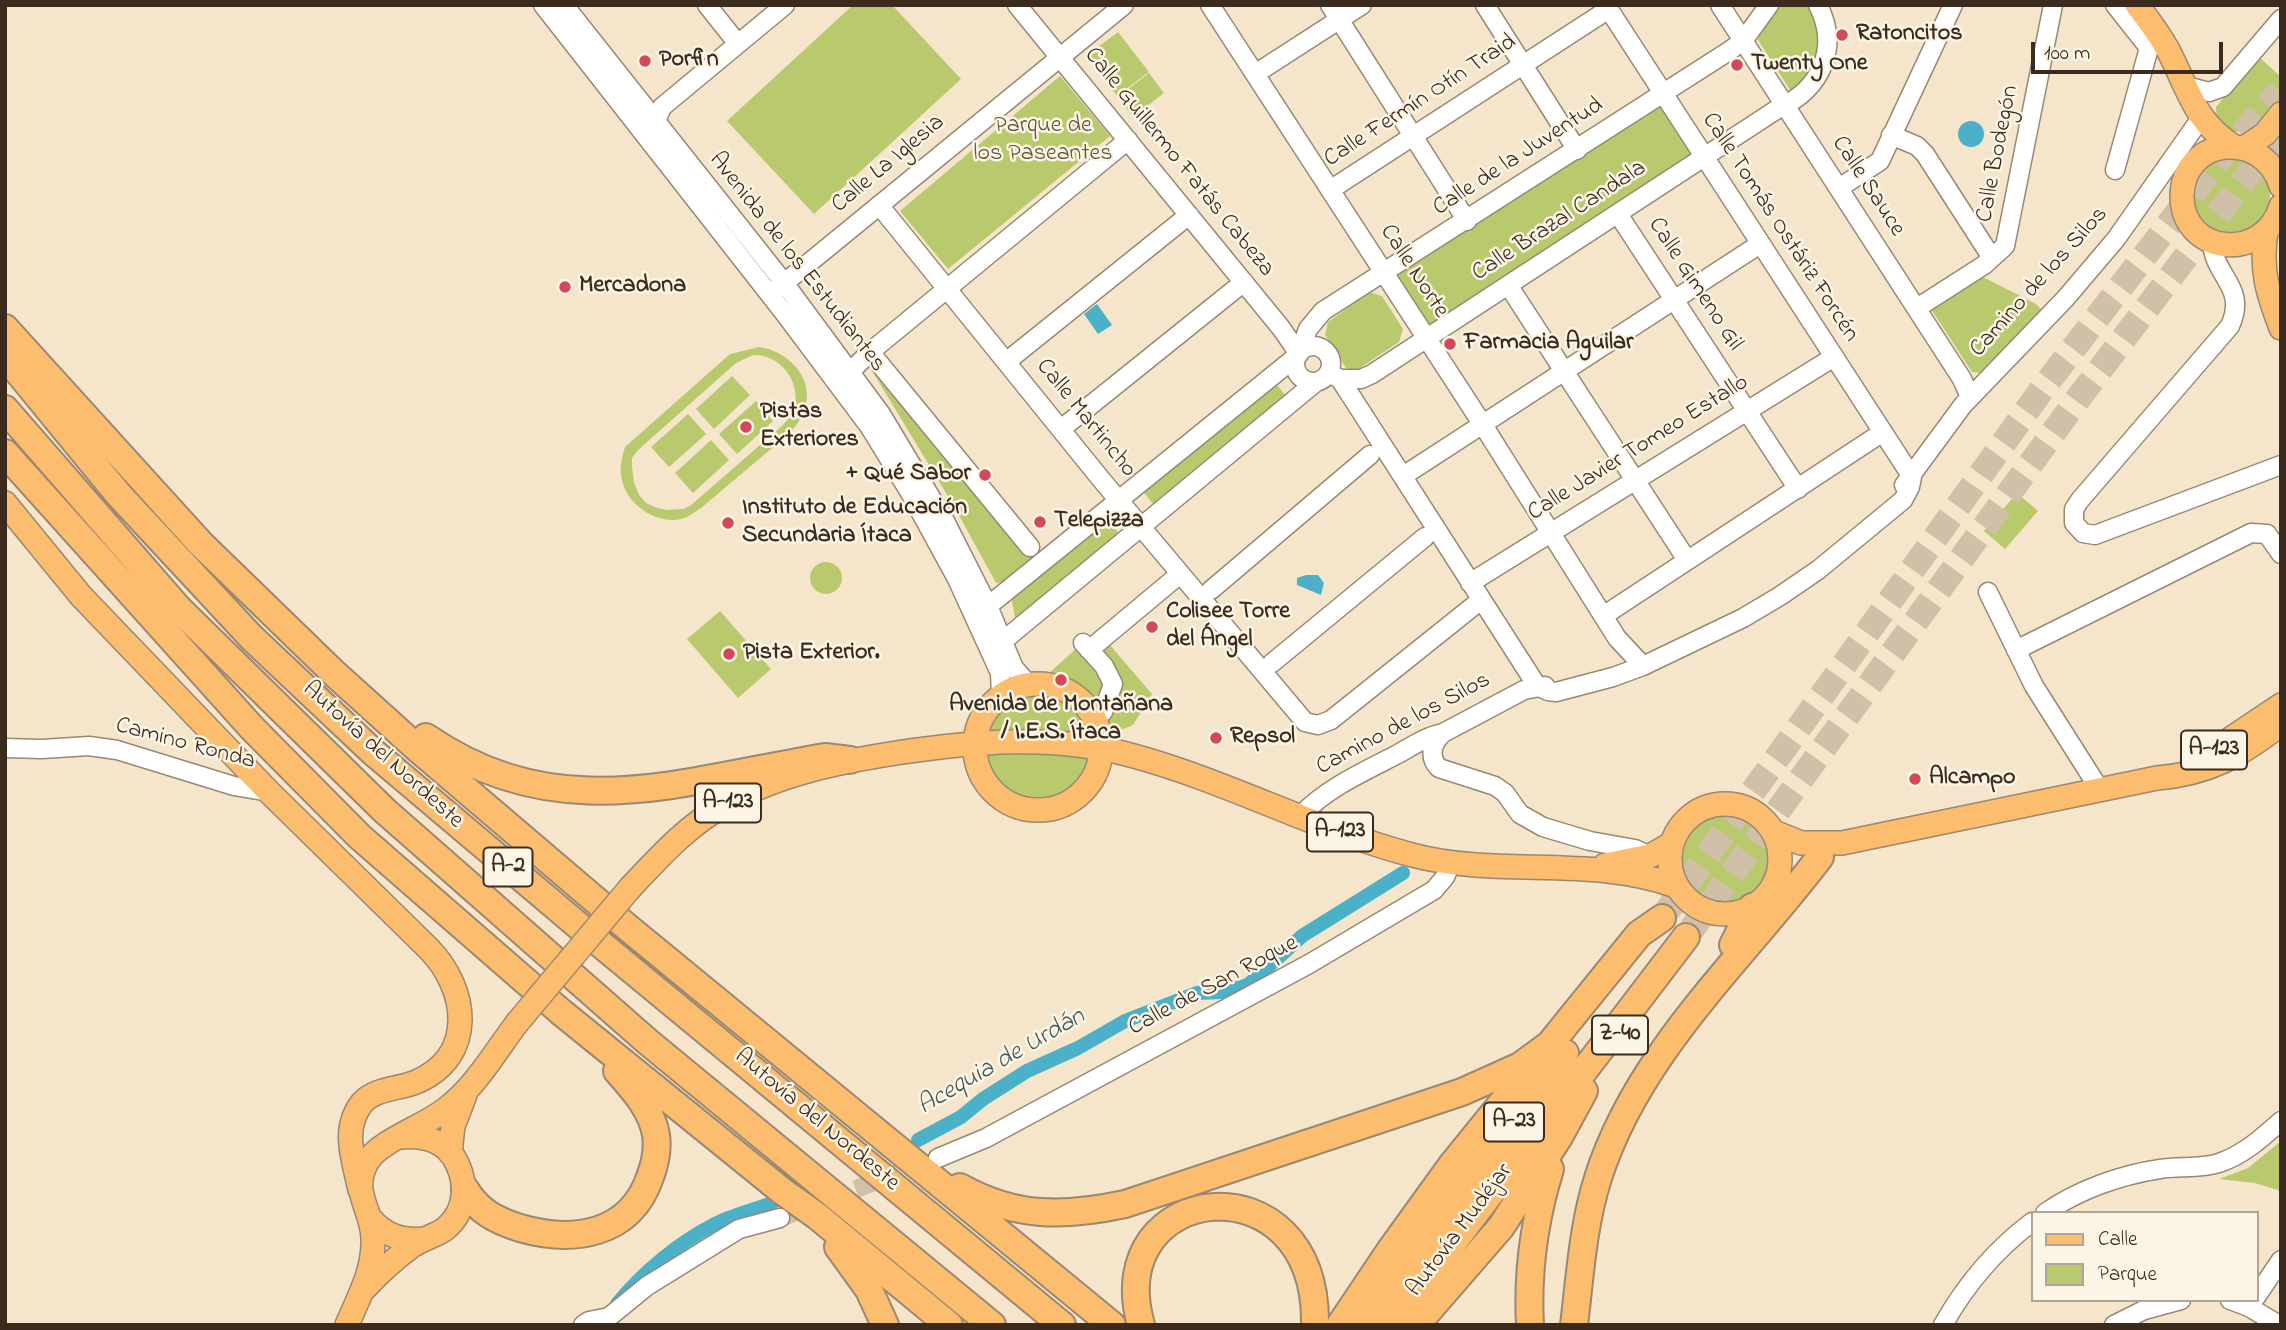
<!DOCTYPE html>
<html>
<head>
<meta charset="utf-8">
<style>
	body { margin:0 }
	#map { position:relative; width:2286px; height:1330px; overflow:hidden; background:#f5e5ca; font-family:"Indie Flower",sans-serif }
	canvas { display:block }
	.frame { position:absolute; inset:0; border:7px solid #3b2a1e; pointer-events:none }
	.legend { position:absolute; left:2031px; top:1211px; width:228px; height:91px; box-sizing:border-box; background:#fcf5e5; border:2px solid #afa495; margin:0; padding:9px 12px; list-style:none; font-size:21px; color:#3b2a1e }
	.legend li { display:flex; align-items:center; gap:14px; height:35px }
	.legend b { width:35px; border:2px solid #afa495 }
	.scale { position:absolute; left:2031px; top:42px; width:192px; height:32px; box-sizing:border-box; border:4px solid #3b2a1e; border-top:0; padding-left:9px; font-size:21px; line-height:24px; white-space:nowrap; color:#3b2a1e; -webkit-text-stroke:5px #fcf5e5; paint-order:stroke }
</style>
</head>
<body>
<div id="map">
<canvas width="2286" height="1330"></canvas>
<div class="frame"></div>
<ul class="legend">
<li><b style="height:9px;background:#fcbd6f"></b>Calle</li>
<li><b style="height:19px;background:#b8ca6d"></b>Parque</li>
</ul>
<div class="scale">100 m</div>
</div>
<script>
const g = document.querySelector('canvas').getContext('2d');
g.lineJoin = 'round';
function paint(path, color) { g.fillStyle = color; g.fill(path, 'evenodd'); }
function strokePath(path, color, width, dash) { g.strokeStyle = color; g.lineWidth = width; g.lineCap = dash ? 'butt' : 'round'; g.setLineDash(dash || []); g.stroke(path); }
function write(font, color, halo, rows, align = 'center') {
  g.font = font + ' "Indie Flower",sans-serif'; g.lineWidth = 5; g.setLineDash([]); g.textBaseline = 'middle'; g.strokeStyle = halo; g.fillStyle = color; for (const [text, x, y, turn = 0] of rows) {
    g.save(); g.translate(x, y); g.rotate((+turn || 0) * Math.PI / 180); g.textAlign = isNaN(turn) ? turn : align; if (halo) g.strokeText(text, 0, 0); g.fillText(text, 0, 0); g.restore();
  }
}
const green = new Path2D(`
	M853,5H892L961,79L814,214L727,121Z
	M1780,5H1812L1821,29L1818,63L1792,93L1758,40L1760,33Z
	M1118,32L1149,72L1117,96L1086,56Z
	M2258,56L2281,77C2280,102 2268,117 2250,132C2230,133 2216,130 2216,107Z
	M1149,73L1164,93L1133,117L1118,97Z
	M1060,76L1110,136L948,269L900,211Z
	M1661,100L1696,157L1429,326L1394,275Z
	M2192 195a39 39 0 1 1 78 0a39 39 0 1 1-78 0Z
	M1979,275L2036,304L2041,309L1981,373L1972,372L1929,306Z
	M1369,292L1382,296L1403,329L1399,342L1354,372L1346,368L1325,335L1328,322Z
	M759,347C785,350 813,375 806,405C804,416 797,424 790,433L701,508C696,511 691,515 687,517C661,528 627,506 622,480C619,469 622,457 625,447L730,354ZM753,355C779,354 800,379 795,406C794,413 788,419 783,425L690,506L683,509L667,510L657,508L646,503L639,495L634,483L632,466V458L638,450L736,363Z
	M881,366L1038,557L1004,582L996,583L955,508L874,374Z
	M732,376L750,395L714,429L696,409Z
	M1273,380L1290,401L1158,510L1141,489Z
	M756,401L773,421L737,454L719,434Z
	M688,414L706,434L669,467L651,447Z
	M711,440L729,460L693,493L675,473Z
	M2017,493L2038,511L2005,549L1984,531Z
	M1103,513L1125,541L1017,629L1010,590Z
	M810 578a16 16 0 1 1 32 0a16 16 0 1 1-32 0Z
	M720,611L771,669L738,698L687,639Z
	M1097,630L1152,694L1133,725L1116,732C1098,704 1084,681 1048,674Z
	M1043,691C1067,695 1090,711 1094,736L987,732L985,730C996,705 1015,691 1043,691Z
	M1037,752L1094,759L1095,761C1073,821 999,818 983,756L984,754Z
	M1680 860a45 45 0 1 1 90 0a45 45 0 1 1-90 0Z
	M2281,1141V1191L2255,1183L2219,1179L2248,1168Z`);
const water = new Path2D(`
	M1958 134a13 13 0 1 1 26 0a13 13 0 1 1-26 0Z
	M1097,304L1112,325L1098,334L1084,314Z
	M1306,575H1318L1324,583L1321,595L1297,585V578Z`);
const canal = new Path2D(`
	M918,1140L961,1117L983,1099L1027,1071L1078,1048L1125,1021L1197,993L1222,992L1248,985L1302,936L1403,873
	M617,1304C643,1272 678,1243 715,1224C732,1215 753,1210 772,1203`);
const minorTunnel = new Path2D(`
	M780,1218L924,1163`);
const highwayTunnel = new Path2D(`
	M1662,918L2043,388L2219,159L2281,91
	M1686,937L2077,400L2245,179L2281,138`);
const minor = new Path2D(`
	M543,5L785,314L869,426L909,491L957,579L1000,673L1001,696
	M564,5L785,284L881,414L945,521L988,606L1014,668L1029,685
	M707,5L738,44
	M1017,5L1281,328L1299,354
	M1210,5L1483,425L1617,638L1643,666
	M1330,5L1467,221
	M1485,5L1577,150
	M1720,5L1962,379L1970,397
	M2115,5L2149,48
	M1255,74L1362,5
	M2186,86L2209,92L2223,87L2281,19
	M657,125V119L662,107L785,5
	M1891,135L1917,146L1925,154L1992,258
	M2115,170L2149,48L2162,39
	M1839,188L1880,161L1953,5
	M1330,190L1609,9
	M879,205L1100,478L1305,722L1318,725L1331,720L1481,600
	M1618,214L1798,489
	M2212,241C2213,277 2248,286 2230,326L2080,500L2074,509V523L2083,533L2095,535L2281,465
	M1508,285L1687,560
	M777,289L1124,5
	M1917,308L1984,265L2005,246L2053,5
	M1295 364a18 18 0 1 1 36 0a18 18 0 1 1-36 0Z
	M870,352L1030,547
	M1300,352L1308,329L1323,311L1729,51L1743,41L1769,5
	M1006,362L1189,215
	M851,371L870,352L1128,140
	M1329,373L1340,379L1353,399L1537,686L1548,691L1556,692L1613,677L1643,666L1743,618L1780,596L1818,570L1903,500L1910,487L1912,477L1606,5
	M1340,379H1361L1372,374L1779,108C1821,89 1840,48 1818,5
	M1061,429L1244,282
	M1403,476L1760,244
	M1904,485L1963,405L2065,299L2116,239L2201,118
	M1470,583L1834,357
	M1211,590L1370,455
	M1988,592L2034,686L2100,790
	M988,606L1297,356
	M1603,616L1883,432
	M1003,641L1316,382
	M1083,643L1104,666L1113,684L1103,712
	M1089,650L1180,574
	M2016,650L2251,533L2267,534L2281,554
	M1272,663L1425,537
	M1443,733C1432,743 1428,757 1439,768L1495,786L1505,793L1520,814L1543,827L1590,841L1635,849L1650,856
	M5,748L42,749L89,746L117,750L234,786L269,792
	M1300,816C1327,788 1363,772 1398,754C1412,746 1427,736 1443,733L1524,690L1545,686
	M938,1158L986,1138L1309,964L1434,890L1445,877L1451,863
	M2045,1213C2078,1190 2120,1175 2160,1169C2179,1166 2201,1169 2219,1163C2243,1155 2262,1138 2281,1121
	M2256,1297L2281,1260
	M2230,1300L2249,1307L2279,1325
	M583,1325L589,1321L609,1317L647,1286L739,1229L780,1218
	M1943,1325C1966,1284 1995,1250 2032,1222
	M2114,1325L2144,1310L2181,1300`);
const major = new Path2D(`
	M2137,5C2148,19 2159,34 2168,50C2188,88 2194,121 2233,146
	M2244,148L2265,134L2281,114
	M2281,186C2264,129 2183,136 2182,196C2182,255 2264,263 2281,206
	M2266,232C2260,270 2268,294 2281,328
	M5,503L81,596L269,792L429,949C468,989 477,1056 416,1082C400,1089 375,1088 362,1103C341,1130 354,1160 360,1190
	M975 747a63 63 0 1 1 126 0a63 63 0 1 1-126 0Z
	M2208,754L2281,705
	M1670 859a55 55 0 1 1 110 0a55 55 0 1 1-110 0Z
	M1774,832L1801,843H1842L2157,778C2209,774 2241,755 2281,724
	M1605,865L1650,856L1671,844
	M630,888C660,856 688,825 726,804C777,774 839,762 896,753C976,741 1055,734 1134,756C1229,782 1317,830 1412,855C1499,878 1591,855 1676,886
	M450,1153L453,1126L465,1095
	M370,1218C385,1236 402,1241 425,1239
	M364,1289C379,1273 394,1259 412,1246C422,1239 435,1236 445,1229C468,1210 468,1180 453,1156C441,1139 420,1135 400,1137
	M347,1325C359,1296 374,1271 373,1239C373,1210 350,1193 367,1162C379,1141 425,1126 446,1109C476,1086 495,1052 517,1023`);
const highway = new Path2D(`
	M5,328L201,544L335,674L417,748L627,927L1112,1325
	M5,356L118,494L252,638L373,752L580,927L1062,1325
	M5,409L179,609L385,811L648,1042L992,1325
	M5,453L252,728L360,837L561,1012L782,1191L817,1216L949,1325
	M426,737C558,828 681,781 825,757L850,760
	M1733,945L1752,907
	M960,1187C1016,1218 1064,1217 1125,1204L1462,1092L1520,1066L1554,1041
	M465,1189C478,1211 495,1220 520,1228C572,1243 630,1236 650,1177C655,1164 658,1149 656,1135C652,1110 633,1089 617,1071
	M838,1247L869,1290L885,1325
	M1141,1325C1100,1180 1318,1155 1315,1325
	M1340,1325L1391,1249L1451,1166L1639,934L1662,918
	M1363,1325L1565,1053
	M1390,1325L1686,937
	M1416,1325L1501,1227L1559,1137L1584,1091
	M1530,1325C1527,1270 1534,1221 1550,1169
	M1574,1325C1580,1276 1583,1225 1598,1178C1638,1052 1742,960 1820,857`);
const majorBridge = new Path2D(`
	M517,1023L630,888`);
const markers = [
	[1842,35,7,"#d1495b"],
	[645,61,7,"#d1495b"],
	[1737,65,7,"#d1495b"],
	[565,287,7,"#d1495b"],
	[1450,344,7,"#d1495b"],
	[746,427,7,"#d1495b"],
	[985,475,7,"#d1495b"],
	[1040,522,7,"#d1495b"],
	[728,523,7,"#d1495b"],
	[1152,627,7,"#d1495b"],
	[729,654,7,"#d1495b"],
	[1061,680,7,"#d1495b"],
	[1216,738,7,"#d1495b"],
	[1915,779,7,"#d1495b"]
];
const shields = [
	[2214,750,66],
	[728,803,66],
	[1340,832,66],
	[508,867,49],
	[1620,1035,56],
	[1514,1122,60]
];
const shieldNames = [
	["A-123",2214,750],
	["A-123",728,803],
	["A-123",1340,832],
	["A-2",508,867],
	["Z-40",1620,1035],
	["A-23",1514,1122]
];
const poiNames = [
	["Ratoncitos",1856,35],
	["Porfin",659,61],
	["Twenty One",1751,65],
	["Mercadona",579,287],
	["Farmacia Aguilar",1464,344],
	["Pistas",760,413],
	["Exteriores",760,441],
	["+ Qué Sabor",971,475,"right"],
	["Instituto de Educación",742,509],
	["Secundaria Ítaca",742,537],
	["Telepizza",1054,522],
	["Colisee Torre",1166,613],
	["del Ángel",1166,641],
	["Pista Exterior.",743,654],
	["Avenida de Montañana",1061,706,"center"],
	["/ I.E.S. Ítaca",1061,734,"center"],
	["Repsol",1230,738],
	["Alcampo",1929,779]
];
const streetNames = [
	["Calle Fermín Otín Traid",1421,102,-33],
	["Calle Bodegón",1999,154,-79],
	["Calle de la Juventud",1519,158,-33],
	["Calle Guillermo Fatás Cabeza",1178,163,51],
	["Calle La Iglesia",889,165,-40],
	["Calle Sauce",1867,187,57],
	["Calle Brazal Candala",1560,222,-33],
	["Calle Tomás Ostáriz Forcén",1779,228,57],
	["Avenida de los Estudiantes",796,263,52],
	["Calle Norte",1413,272,57],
	["Camino de los Silos",2040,283,-48],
	["Calle Gimeno Gil",1694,285,57],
	["Calle Martincho",1085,419,51],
	["Calle Javier Tomeo Estallo",1639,449,-32],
	["Camino de los Silos",1404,725,-28],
	["Camino Ronda",185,745,15],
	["Autovía del Nordeste",382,756,42],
	["Calle de San Roque",1214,987,-28],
	["Autovía del Nordeste",816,1121,40],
	["Autovía Mudéjar",1461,1231,-53]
];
const parkNames = [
	["Parque de",1043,127],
	["los Paseantes",1043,155]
];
const waterNames = [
	["Acequia de Urdán",1002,1063,-30]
];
paint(green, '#b8ca6d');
paint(water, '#4ab1c9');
strokePath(canal, '#4ab1c9', 14);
strokePath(minorTunnel, '#d0c0a8', 18, [18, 9]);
strokePath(highwayTunnel, '#d0c0a8', 26, [26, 13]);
strokePath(minor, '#988874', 21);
strokePath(major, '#988874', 26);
strokePath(highway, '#988874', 30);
strokePath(minor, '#fff', 18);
strokePath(major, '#fcbd6f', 23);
strokePath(highway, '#fcbd6f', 26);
strokePath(majorBridge, '#988874', 26, []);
strokePath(majorBridge, '#fcbd6f', 23);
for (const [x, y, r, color] of markers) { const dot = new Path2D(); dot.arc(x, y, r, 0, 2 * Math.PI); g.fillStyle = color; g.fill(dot); strokePath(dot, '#fcf5e5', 2.5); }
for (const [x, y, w] of shields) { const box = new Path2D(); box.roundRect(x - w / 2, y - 19.5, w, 39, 5); g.fillStyle = '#fcf5e5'; g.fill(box); strokePath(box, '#3b2a1e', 2); }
write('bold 23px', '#3b2a1e', null, shieldNames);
write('bold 24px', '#3b2a1e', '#fcf5e5', poiNames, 'left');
write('24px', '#3b2a1e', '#fcf5e5', streetNames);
write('24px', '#5a5232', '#fcf5e5', parkNames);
write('italic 26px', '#40595a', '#fcf5e5', waterNames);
</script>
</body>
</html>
